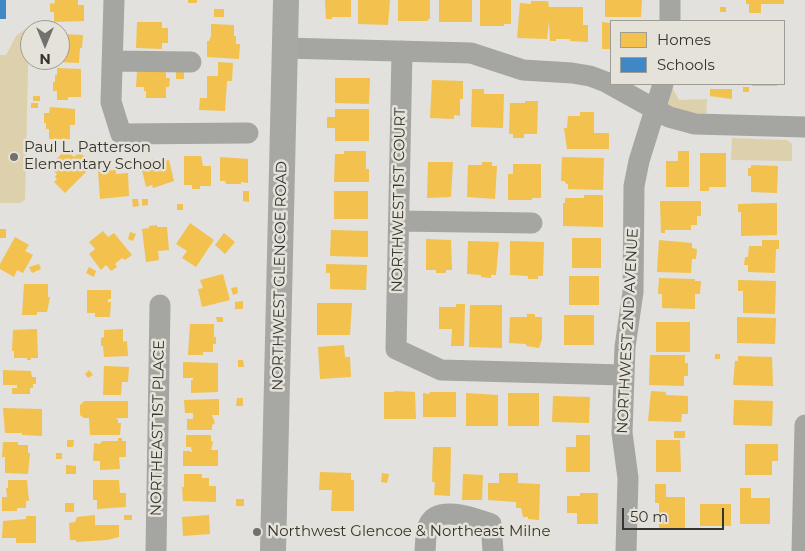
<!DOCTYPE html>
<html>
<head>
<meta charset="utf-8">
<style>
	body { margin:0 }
	#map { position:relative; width:805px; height:551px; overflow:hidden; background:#e2e1dd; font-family:Montserrat,sans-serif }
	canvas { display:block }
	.legend { position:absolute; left:610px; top:20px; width:175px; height:65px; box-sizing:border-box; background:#e5e2da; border:1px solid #9f9c96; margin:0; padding:6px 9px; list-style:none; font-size:15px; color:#353430 }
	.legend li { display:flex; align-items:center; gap:10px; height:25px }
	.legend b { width:25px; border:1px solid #9f9c96 }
	.north { position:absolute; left:20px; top:20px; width:50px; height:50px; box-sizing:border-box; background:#e5e2da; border:1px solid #9f9c96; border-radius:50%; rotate:180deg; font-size:14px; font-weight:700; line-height:20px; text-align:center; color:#353430 }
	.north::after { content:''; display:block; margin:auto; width:18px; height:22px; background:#72716d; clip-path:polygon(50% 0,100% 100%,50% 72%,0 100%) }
	.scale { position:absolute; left:622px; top:508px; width:102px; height:22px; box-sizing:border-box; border:2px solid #353430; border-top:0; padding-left:6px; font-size:15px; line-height:18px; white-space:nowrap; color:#353430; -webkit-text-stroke:4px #e5e2da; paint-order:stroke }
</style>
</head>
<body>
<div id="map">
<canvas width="805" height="551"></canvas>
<ul class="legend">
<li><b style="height:14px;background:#f2c14e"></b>Homes</li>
<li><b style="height:14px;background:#3f88c5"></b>Schools</li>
</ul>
<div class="north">N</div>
<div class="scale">50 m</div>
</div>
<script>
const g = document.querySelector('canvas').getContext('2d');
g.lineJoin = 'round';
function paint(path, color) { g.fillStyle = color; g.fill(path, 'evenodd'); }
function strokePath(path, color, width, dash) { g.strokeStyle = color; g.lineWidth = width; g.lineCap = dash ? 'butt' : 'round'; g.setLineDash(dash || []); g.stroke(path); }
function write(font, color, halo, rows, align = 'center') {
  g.font = font + ' Montserrat,sans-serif'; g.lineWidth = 5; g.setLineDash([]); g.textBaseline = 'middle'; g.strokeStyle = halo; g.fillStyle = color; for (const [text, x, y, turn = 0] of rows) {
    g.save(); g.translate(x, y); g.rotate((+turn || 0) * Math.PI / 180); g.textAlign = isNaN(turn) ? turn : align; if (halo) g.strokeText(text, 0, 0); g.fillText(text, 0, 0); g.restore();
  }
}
const green = new Path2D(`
	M29,26L25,200L20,203H0V55H6L16,36Z
	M668,87L673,89L679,100L707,99L706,117L669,108L666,102Z
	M732,138L787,140L792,144V161L731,160Z`);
const homes = new Path2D(`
	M55,0H78V5H84V21L54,22V12H50V3L54,4Z
	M188,0H197V3H188Z
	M325,0H351V17H332V19H326Z
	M358,0H390L388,25L358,24Z
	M398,0H430V19H428V21H398Z
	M439,0H472V22H439Z
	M480,0H511V24H504V26H480Z
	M605,0H642L641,17H605Z
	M746,0H784V4H761V13H749V4H746Z
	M531,1H548L549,7H583V25H588V42L570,41V39H556V41H550L549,21L547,39L517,38L520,3L531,4Z
	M720,7H726V12H720Z
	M214,9H224V17H214Z
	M137,22H162V28H168V43H162V49L136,48Z
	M602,22L611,23V49H602Z
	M211,24L234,25V36H236V44H240L239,59L207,57V41H209L211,36Z
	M60,34L83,35L82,48H80L79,63L57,62V60H60Z
	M218,62L233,63L232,81H227L225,111L199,110L200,98H207V76H218Z
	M57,68L81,69V97H68V100H57V91H53V82H55V75H57Z
	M137,71H166V78H170L169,87H166V98H146V91H144V87H136Z
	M176,71H184V79H176Z
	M335,78H370L369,104L335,103Z
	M432,80L463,81V99H460V116L454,115V119L430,118Z
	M752,84H777V86H752Z
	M743,87H749V92H743Z
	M472,89H484V94H504L503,128L471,127Z
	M710,89H732V99L710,96Z
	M33,96H40V101H33Z
	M525,101H538L537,134H524V138H513V134H509L510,103H525Z
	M31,103H38V108H31Z
	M50,107L75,109V125H70V139H49V129H46V123H44V113H49Z
	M335,109H369V141H335V128H327V117H335Z
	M580,112H594V133H609V149H567L564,128H567L568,116H580Z
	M66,150L74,157L79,153L81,155L82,154L93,165L65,193L54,182L57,179L55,177L57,174L49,166Z
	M344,151H366V169H369V182H334L335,154H344Z
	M678,151H689V187H666V161H678Z
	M700,153H726V187H709V191H700Z
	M184,156H201L203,166H211V186H200V189H192V185H184Z
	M220,157L248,159V183L241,182V184H226L225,181H220Z
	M562,157L604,158L603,190L568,189V184L565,183V181H561Z
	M155,159L156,163L169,160L174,181L153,188L152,185L146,187L140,162Z
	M428,162H453L451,197L427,198Z
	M482,162H492V166H497L495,199L467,197L468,165H482Z
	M513,164H541V198H532V200H508V174H513Z
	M751,165L778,166L777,193L751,192V176H748V168H751Z
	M116,170V174L128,173L129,196L100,199L98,171Z
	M243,191H249V202L243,201Z
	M334,191H368V219H334Z
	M584,195H603V227L563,226V203H565V198H584Z
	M132,199H138L139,206L133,207Z
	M142,199H148V205L142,206Z
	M660,201H701V216H697V225H691V230H665V233H661Z
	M777,203V235L741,236V212H738V204Z
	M177,204H183V210H177Z
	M190,223L214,240L196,267L182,258L187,251L176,244Z
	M157,225V227H167L169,250L158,251L159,260L146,262L142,229L149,228V226Z
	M0,229H6V238H0Z
	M331,230L368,231V257L330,256Z
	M103,231L108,237L114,233L132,255L125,260L122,258L115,264L117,267L111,271L106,265L101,270L89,254L95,249L89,242Z
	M130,232L136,234L133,241L128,239Z
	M224,233L235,242L225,254L215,245Z
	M15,237L29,245L25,251L33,255L23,273L17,270L14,277L0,269V264Z
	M572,238H601V268H572Z
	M426,239L451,240L452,270H446V273H436V270H426Z
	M659,240L692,243V248L697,249L696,259H692L691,273L657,272Z
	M762,240H779V249H776L775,273L748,272V265H744L745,257H748L749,246H762Z
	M468,241L499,242L496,275H491V278L481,277V275L467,274Z
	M510,241L544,242L543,276H538V279H528V276L510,275Z
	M39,264L41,269L32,273L29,267Z
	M326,264L367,265L366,290L330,289V273H326Z
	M89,267L96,271L94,277L86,273Z
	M223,274L230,300L202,307L198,289L203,288L200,280Z
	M569,276H599V305H569Z
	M659,278L695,279V281H701L700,294H695V309L662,308V294H658Z
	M738,280L776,281L775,314L743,313V291H738Z
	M24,284H48V297H50L47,312H37V315H22Z
	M237,287L238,293L233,295L231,288Z
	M87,290H111V299H108V302H111L110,317H95V313H87Z
	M243,301V309H235V302Z
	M317,303H352L350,335H317Z
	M456,304H465L464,346H451L452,329H439V307H456Z
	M470,305H502V348L469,347Z
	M527,314H535V317H542V339L539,348L526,346V344L509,343L510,317H527Z
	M564,315H594V345H564Z
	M216,317H223V322H217Z
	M737,317L776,318L775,344L737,343Z
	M656,322H690V352H656Z
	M190,324H214V337H216V344H213V352H203V355H188Z
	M37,329L38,358H31V360H27V358H14V351H12L13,330Z
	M123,329V342L127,341L128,356L104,357L103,346H101V338L104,337V330Z
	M344,345L345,357H350L351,377L320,379L318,347Z
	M715,354H720V359H715Z
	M650,355H685V363H688V376H684V386L649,385Z
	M738,356L772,357L773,386L733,385L735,361H738Z
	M238,360H243L244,367H238Z
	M183,362L218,363V392L191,393V380H193V378H183Z
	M104,366L129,367L128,382H122L121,395H103Z
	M3,370L31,371L32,377H36V384H33V388H30V394H12V388H17V385H3Z
	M89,370L93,375L88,378L85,374Z
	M394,391L415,392L416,419H384V392H394Z
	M651,391L666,392V395L688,396V414H682L681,422L648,421Z
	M430,392H456V417H423V393L429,394Z
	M466,393L498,395V426H466Z
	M508,393H539V426H508Z
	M553,396L590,397L589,423L552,422Z
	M237,398H243V406H236Z
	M219,399V415H212L215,423L212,425V430H187V419H193V413H185L184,400Z
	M734,400L773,401L772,426L733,425Z
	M84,401H128V418H115L118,419V423H121L120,435H90L89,418H84L80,415V405Z
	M3,408L42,409V436L22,435V433H5Z
	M674,431H685V438H674Z
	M186,435H211V441L213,442L211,450H218V466H183V451H190V452H192L191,447H186Z
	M576,435H590V472H566V447H576Z
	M118,438H122V441H126V457H119L120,469L100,470V461H93L94,443L100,444L102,441H118Z
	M67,440H74L73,447H67Z
	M656,440H680L681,472H656Z
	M3,442H18V445H28V453H30L28,474L5,473V457H2Z
	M745,444H778V461H772V475H745Z
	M433,447H451L450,496L434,495L435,482H432Z
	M56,453H62V459H56Z
	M66,465L76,466V474H66Z
	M320,472L351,473V480H354V511H331L332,490H319Z
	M382,473L389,474L387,483L381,482Z
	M499,473H518V483L540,484L539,520L528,519V517H523L521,508H516V502L488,500V483H499Z
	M184,474H202V478H209V486H216V502L183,501L182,487H184Z
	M463,474L483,475L482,500H462Z
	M8,480H27L29,501H26V508H17V511H2V497H7L6,488H8Z
	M93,480H119L120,493H126V507L97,509V500H93Z
	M655,484H666V497H685V528H659V503H655Z
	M740,488H751V498H770V524H740Z
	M580,493H598V524H577V513H567V496H580Z
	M236,499H244V506H236Z
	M65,503H74V512H65Z
	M700,504H731V526H700Z
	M95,515V525H119V537L107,540L76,542V540H70L69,523L75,522L77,517Z
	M124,515H132V520H124Z
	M209,515L210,534L183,536L182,517Z
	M26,516H36V543H16V538H2L3,521L26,519Z`);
const schools = new Path2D(`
	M0,0H6V19H0Z`);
const minor = new Path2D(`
	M114,0L111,102L121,134L248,133
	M670,0V21
	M285,48L471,53L523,70L572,73L590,76L606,82L669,117L695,124L805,127
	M402,51L396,349L441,370L623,375
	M112,61L191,62
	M399,221L532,223
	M156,551L160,305
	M425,551C426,543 425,531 429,524C439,504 476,519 491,524L493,551
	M626,551L628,478L622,433L625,347L633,292L634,186L639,161L663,84
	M802,551L805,425`);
const major = new Path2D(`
	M273,551L286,0`);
const markers = [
	[14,157,5,"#72716d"],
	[257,532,5,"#72716d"]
];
const poiNames = [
	["Paul L. Patterson",24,148],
	["Elementary School",24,165],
	["Northwest Glencoe & Northeast Milne",267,532]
];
const streetNames = [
	["NORTHWEST 1ST COURT",399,200,-89],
	["NORTHWEST GLENCOE ROAD",280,276,-89],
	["NORTHWEST 2ND AVENUE",628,331,-87],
	["NORTHEAST 1ST PLACE",158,428,-89]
];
paint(green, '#dcd0ad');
paint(homes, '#f2c14e');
paint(schools, '#3f88c5');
strokePath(minor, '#a5a5a2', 21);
strokePath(major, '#a7a7a4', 26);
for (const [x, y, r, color] of markers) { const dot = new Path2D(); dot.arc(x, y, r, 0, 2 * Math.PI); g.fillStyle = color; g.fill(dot); strokePath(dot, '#e5e2da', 2); }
write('15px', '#353430', '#e5e2da', poiNames, 'left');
write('15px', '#353430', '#e5e2da', streetNames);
</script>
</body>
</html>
